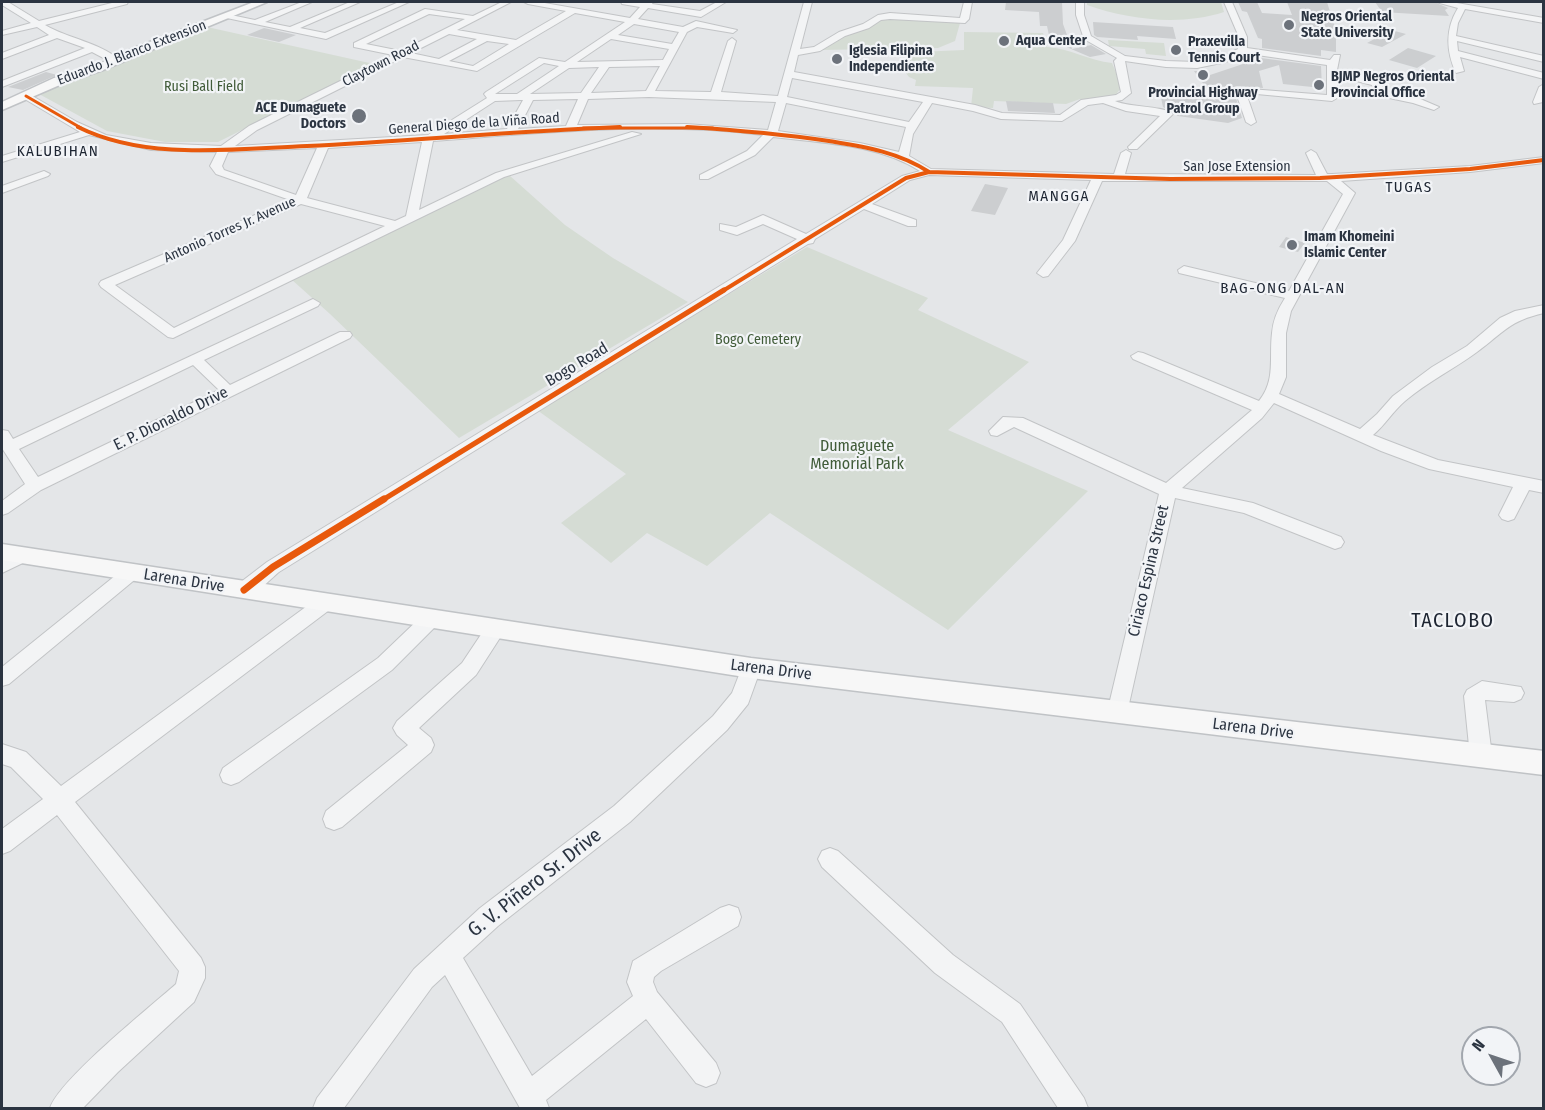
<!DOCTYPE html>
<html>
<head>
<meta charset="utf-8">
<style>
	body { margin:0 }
	#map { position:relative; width:1545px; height:1110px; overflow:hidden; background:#e4e6e8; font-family:"Fira Sans Condensed",sans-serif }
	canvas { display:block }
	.frame { position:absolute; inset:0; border:3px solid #2b3441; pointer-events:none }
	.north { position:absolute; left:1461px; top:1026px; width:60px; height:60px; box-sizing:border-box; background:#f2f4f7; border:2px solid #a2a7ae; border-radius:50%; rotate:310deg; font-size:16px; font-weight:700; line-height:24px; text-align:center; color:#2b3441 }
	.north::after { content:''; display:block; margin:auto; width:21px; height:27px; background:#6c727b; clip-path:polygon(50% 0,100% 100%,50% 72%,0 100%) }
</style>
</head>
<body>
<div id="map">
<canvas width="1545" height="1110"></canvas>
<div class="frame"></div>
<div class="north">N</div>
</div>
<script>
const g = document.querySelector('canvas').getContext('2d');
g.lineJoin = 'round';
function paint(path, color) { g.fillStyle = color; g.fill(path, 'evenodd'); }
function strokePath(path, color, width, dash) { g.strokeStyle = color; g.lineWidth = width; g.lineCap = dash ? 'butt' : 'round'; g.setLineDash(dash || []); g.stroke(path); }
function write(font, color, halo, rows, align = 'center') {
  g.font = font + ' "Fira Sans Condensed",sans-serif'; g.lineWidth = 4.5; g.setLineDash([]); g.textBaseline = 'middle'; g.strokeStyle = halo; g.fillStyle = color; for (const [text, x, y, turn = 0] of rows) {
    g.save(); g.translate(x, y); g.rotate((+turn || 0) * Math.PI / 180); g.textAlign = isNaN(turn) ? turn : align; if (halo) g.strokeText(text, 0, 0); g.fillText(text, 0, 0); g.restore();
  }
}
const green = new Path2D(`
	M1087,2H1221L1224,12C1181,26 1129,20 1087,5Z
	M890,17L960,23L955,41L938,48L820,50L846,33Z
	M207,27L374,64L218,142H165L107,131L39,94L120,64L141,52Z
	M964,32L1043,33L1047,47C1070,48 1089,61 1112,63L1122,87L1117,93L1121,95L1099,100L1080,99L1066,104L994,101L993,108L971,107L973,88L915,86L916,80L909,77L901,67L902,62L918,52L964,50Z
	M1108,40L1164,43L1166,56L1146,54L1145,49L1109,46Z
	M509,175L565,225L613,258L688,302L459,438L330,314L291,279L431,209Z
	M807,247L928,298L918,310L1029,362L948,430L1088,491L948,630L770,513L707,566L647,533L611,563L561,523L626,474L537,410Z`);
const building = new Path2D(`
	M1006,2H1062L1063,24L1072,49L1091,45L1106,54L1090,57L1050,40L1047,26H1040L1039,12L1005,10Z
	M1238,2H1257L1262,13L1292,15L1287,2H1327L1336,31V52L1321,50V56L1262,48V39L1258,38L1247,12L1242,11Z
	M1375,2H1434L1448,8L1445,10L1449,16L1382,12Z
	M1093,22L1173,27L1176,39L1137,36L1138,40L1097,37L1094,35Z
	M264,28L296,35L279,42L247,35Z
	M1391,30L1406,34L1382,47L1367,43Z
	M1408,48L1436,56L1417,68L1389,60Z
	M1261,58L1321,66L1322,88L1283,84L1279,65L1259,71L1263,88L1237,86L1233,88L1242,118L1228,123L1178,116L1163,107L1160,93L1176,87H1183L1216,101L1194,71H1207L1210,75Z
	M46,72L57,75L23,90L8,87Z
	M1006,101L1053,103L1055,113L1008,111Z
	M985,184L1008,188L995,215L971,211Z
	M1286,237L1305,243L1298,252L1279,247Z`);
const minor = new Path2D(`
	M2,2H8L39,21L116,2H128L127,4L45,25C69,39 99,42 121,61L113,63L92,52L2,87V81L85,48L57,38L2,59V53L49,35L37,27L2,35V31L31,23L2,5Z
	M302,2H312L265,22L290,27L350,2H360L300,28L325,33L399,2H409L326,39L222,17L226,14L255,20Z
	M502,2H511L457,30L516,40L566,11L528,4L524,2H539L630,18L640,7L622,4L621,2H653L652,4L700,11L717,2H726L701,17L648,8L638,19L683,27L696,21L737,30L733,33L697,27L687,32L655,91L711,92L728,41L732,38L736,41L721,92L778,96L804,2H812L800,49L814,47L839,32L863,24L878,15L890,13L960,18L964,2H972L969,19L965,23L890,19L881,20L869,28L845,36L820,51L798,55L794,72L975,105L1002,113L1060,115L1081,100L1116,95L1121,92L1114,61L1117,58L1084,39L1076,15V2H1084V15L1091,36L1125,56L1166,61L1197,62L1220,58L1238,49L1239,37L1224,2H1232L1247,37V48L1330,60L1334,55H1340L1337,70L1378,81L1383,87L1380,90L1418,98L1439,107L1434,110L1413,103L1370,94L1368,92L1373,87L1372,85L1337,76V98L1332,101L1246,93L1256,122L1251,125L1246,122L1235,90L1237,88L1327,95V65L1243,53L1226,62L1197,68L1166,67L1125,61L1131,93L1122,100L1115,101C1131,108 1161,105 1173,114L1137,149H1129L1128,147L1160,116L1126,111L1103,103L1088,105L1062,121L1001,119L973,111L932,103L913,134L909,156L931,169L1114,174L1121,153L1126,150L1131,153L1125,174L1316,175L1306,153L1311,150L1316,153L1327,174H1332L1470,166L1544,157V163L1470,172L1341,181L1355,193L1291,311L1286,333V377L1279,394L1360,429L1377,414L1393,396L1432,367L1467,346L1500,318L1515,311L1544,305V313C1509,321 1504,332 1477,352C1454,369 1427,382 1405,401C1393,411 1385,425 1373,435L1438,460L1544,481V493L1529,490L1514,519L1508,521L1502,519L1499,515L1513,487L1429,469L1381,451L1274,403L1262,418L1182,488L1253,503L1341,537L1344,542L1341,547L1335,549L1244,513L1175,498L1127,713L1124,719L1117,722L1110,719L1107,713L1159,494L1014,427L997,436L991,435L989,431L1003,417L1023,418L1166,483L1252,410L1133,359L1131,356L1138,352L1143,353L1259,401C1276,380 1269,358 1272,333C1273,320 1278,309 1285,298L1179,273L1178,270L1184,266L1289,291L1343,194L1327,181H1102L1075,241L1048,276L1043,277L1037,273L1063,240L1091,180L929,175L910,180L872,204L916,220V226H908L864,209L815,239L813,243L808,244L279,572C268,581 253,600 237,595L235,590L237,585L267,562L797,239L763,224L737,235L720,230V224L736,227L763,215L806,234L902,176L920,171C878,144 821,143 773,137L755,155L708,179H700V175L747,151L763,135C655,121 541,133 433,141L419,210L496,173L632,132L641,134L504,177L173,338L168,337L101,287L99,284L101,281L290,200L216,174L210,166L217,152L151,150L89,135L2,162V156L80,132L23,98V94H29L77,122L106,135L151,143L221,146L249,126L393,55L354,47V43L425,9L473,16ZM575,13L625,22L565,62L539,58L486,92L484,94L487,98L428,135L235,146L257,130L403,57L477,71ZM429,14L465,19L401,51L366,44ZM634,24L679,32L672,44L618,35ZM449,34L477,39L439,59L411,53ZM611,39L669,49L663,60L577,62ZM487,41L509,44L473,66L449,61ZM544,63L559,66L517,94H495ZM660,66L646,91L591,93L609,67ZM599,67L581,93L530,94L569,68ZM792,78L923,102L909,122L787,97ZM649,97L776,102L768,130L686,124L577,125L588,99ZM578,99L566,126L518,129L533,100ZM521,100H523L507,129L444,134L495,101ZM786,103L906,127L899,152L860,143L778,131ZM422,142L406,216L395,221L307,198L328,148ZM317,148L296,195L224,170L222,166L228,152ZM301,204L385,226L174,328L115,285Z
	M1436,2H1451L1544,18V23L1465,9L1458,23L1456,36L1544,56V62L1457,41L1458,51L1544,73V79L1460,57L1464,71L1456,73C1446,51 1445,29 1458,8Z
	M1544,84L1543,102L1534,104L1533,102L1539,87Z
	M44,171L50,174L48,176L2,193V186Z
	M313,299L320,303L318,306L204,360L230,385L340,332H350L352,335L350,338L41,490L8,513L2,515V501L25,484L2,448V430L8,431L13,439ZM193,365L219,390L38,477L19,449Z
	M23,548L29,550L32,555L29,560L2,573V558Z
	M132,565L138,567L141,572L138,577L9,684L2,686V667L126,567Z
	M325,596L332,598L334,603L332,608L75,802L201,958L205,967V978L194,1002L118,1072L83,1108H50C60,1079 149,1008 176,984L179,971L57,815L10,851L2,854V829L43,799L11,767L2,764V744L26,752L61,786L318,598Z
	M430,612L437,615L440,620L437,625L392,670L239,782L231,785L223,782L220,775L223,768L378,658L423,615Z
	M495,622L502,624L505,630L476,675L419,728L431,738L434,745L431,752L342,827L334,830L326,827L323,819L326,811L408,745L397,735L393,728L397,721L462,663L488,624Z
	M751,660L758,662L761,668L748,704L727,730L630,822L498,926L463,958L532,1076L633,996L627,982L633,961L720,908L729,905L738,908L741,917L738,926L661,971L654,977L653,982L657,992L716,1063L720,1073L716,1083L706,1087L696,1083L646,1019L546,1100L549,1108H520L445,975L432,987L344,1108H313L317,1098L414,969L480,908L614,806L713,716L732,693L744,662Z
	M1482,681L1521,687L1524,693L1521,699L1514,702L1485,700L1492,756L1489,763L1481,766L1473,763L1470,756L1464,696L1467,690Z
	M830,848L838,851L953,955L1020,1004L1084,1098L1088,1108H1058L1002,1022L935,973L822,867L818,859L822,851Z`);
const major = new Path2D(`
	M254,2H267L103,70L62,84L2,110V102L54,78L95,66L129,50Z
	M2,544L751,658L1544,751V775L751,678L2,560Z`);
const cyclewayFar3 = new Path2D(`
	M26,96L81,128
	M583,128H713`);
const cyclewayFar2 = new Path2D(`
	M78,127C146,161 233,149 307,146C411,141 515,131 620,127
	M687,127C735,130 782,134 829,141C865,147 898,152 929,172
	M721,292L906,178L929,172L1170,179L1320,178L1470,169L1544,160`);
const cyclewayFar1 = new Path2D(`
	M381,501L724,290`);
const cycleway = new Path2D(`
	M244,590L273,567L384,499`);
const markers = [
	[1289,25,6,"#6c727b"],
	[1004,41,6,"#6c727b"],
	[1176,50,6,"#6c727b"],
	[837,59,6,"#6c727b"],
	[1203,75,6,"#6c727b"],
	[1319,85,6,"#6c727b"],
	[359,116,8,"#6c727b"],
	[1292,245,6,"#6c727b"]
];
const farPoinames = [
	["Negros Oriental",1301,17],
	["State University",1301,33],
	["Aqua Center",1016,41],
	["Praxevilla",1188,42],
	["Tennis Court",1188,58],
	["Iglesia Filipina",849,51],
	["Independiente",849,67],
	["BJMP Negros Oriental",1331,77],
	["Provincial Office",1331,93],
	["Provincial Highway",1203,93,"center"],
	["Patrol Group",1203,109,"center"],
	["ACE Dumaguete",346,108,"right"],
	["Doctors",346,124,"right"],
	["Imam Khomeini",1304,237],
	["Islamic Center",1304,253]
];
const farStreetnames = [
	["Eduardo J. Blanco Extension",132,53,-21],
	["Claytown Road",381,64,-27],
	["General Diego de la Viña Road",474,124,-4],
	["San Jose Extension",1237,167],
	["Antonio Torres Jr. Avenue",230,230,-24]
];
const farParknames = [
	["Rusi Ball Field",204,87],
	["Bogo Cemetery",758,340]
];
const farNeighbourhoodnames = [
	["KALUBIHAN",58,152],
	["TUGAS",1409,188],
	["MANGGA",1059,197],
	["BAG-ONG DAL-AN",1283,289]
];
const streetNames = [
	["Bogo Road",577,365,-31],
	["E. P. Dionaldo Drive",171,419,-26],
	["Ciriaco Espina Street",1149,571,-77],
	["Larena Drive",184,581,9],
	["Larena Drive",771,670,7],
	["Larena Drive",1253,729,7]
];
const parkNames = [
	["Dumaguete",857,447],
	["Memorial Park",857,465]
];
const quarterNames = [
	["TACLOBO",1453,621]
];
const nearStreetnames = [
	["G. V. Piñero Sr. Drive",535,883,-38]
];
paint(green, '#d5dcd4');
paint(building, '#ccced0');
strokePath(minor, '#c2c4c6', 2);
strokePath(major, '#c0c3c6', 3);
paint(minor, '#f3f4f5');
paint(major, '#f7f7f7');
strokePath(cyclewayFar3, '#e8590c', 3);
strokePath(cyclewayFar2, '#e8590c', 4);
strokePath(cyclewayFar1, '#e8590c', 5);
strokePath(cycleway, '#e8590c', 7);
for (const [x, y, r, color] of markers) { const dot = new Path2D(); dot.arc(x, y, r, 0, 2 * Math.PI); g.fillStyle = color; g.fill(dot); strokePath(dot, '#f2f4f7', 2); }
write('bold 14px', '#2b3441', '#f2f4f7', farPoinames, 'left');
write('14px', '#2b3441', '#f2f4f7', farStreetnames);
write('14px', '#415c39', '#f2f4f7', farParknames);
g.letterSpacing = '1.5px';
write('15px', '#1d2532', '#f2f4f7', farNeighbourhoodnames);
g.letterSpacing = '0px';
write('16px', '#2b3441', '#f2f4f7', streetNames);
write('16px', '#415c39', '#f2f4f7', parkNames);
g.letterSpacing = '1.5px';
write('20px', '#1d2532', '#f2f4f7', quarterNames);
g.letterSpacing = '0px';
write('20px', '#2b3441', '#f2f4f7', nearStreetnames);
</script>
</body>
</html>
